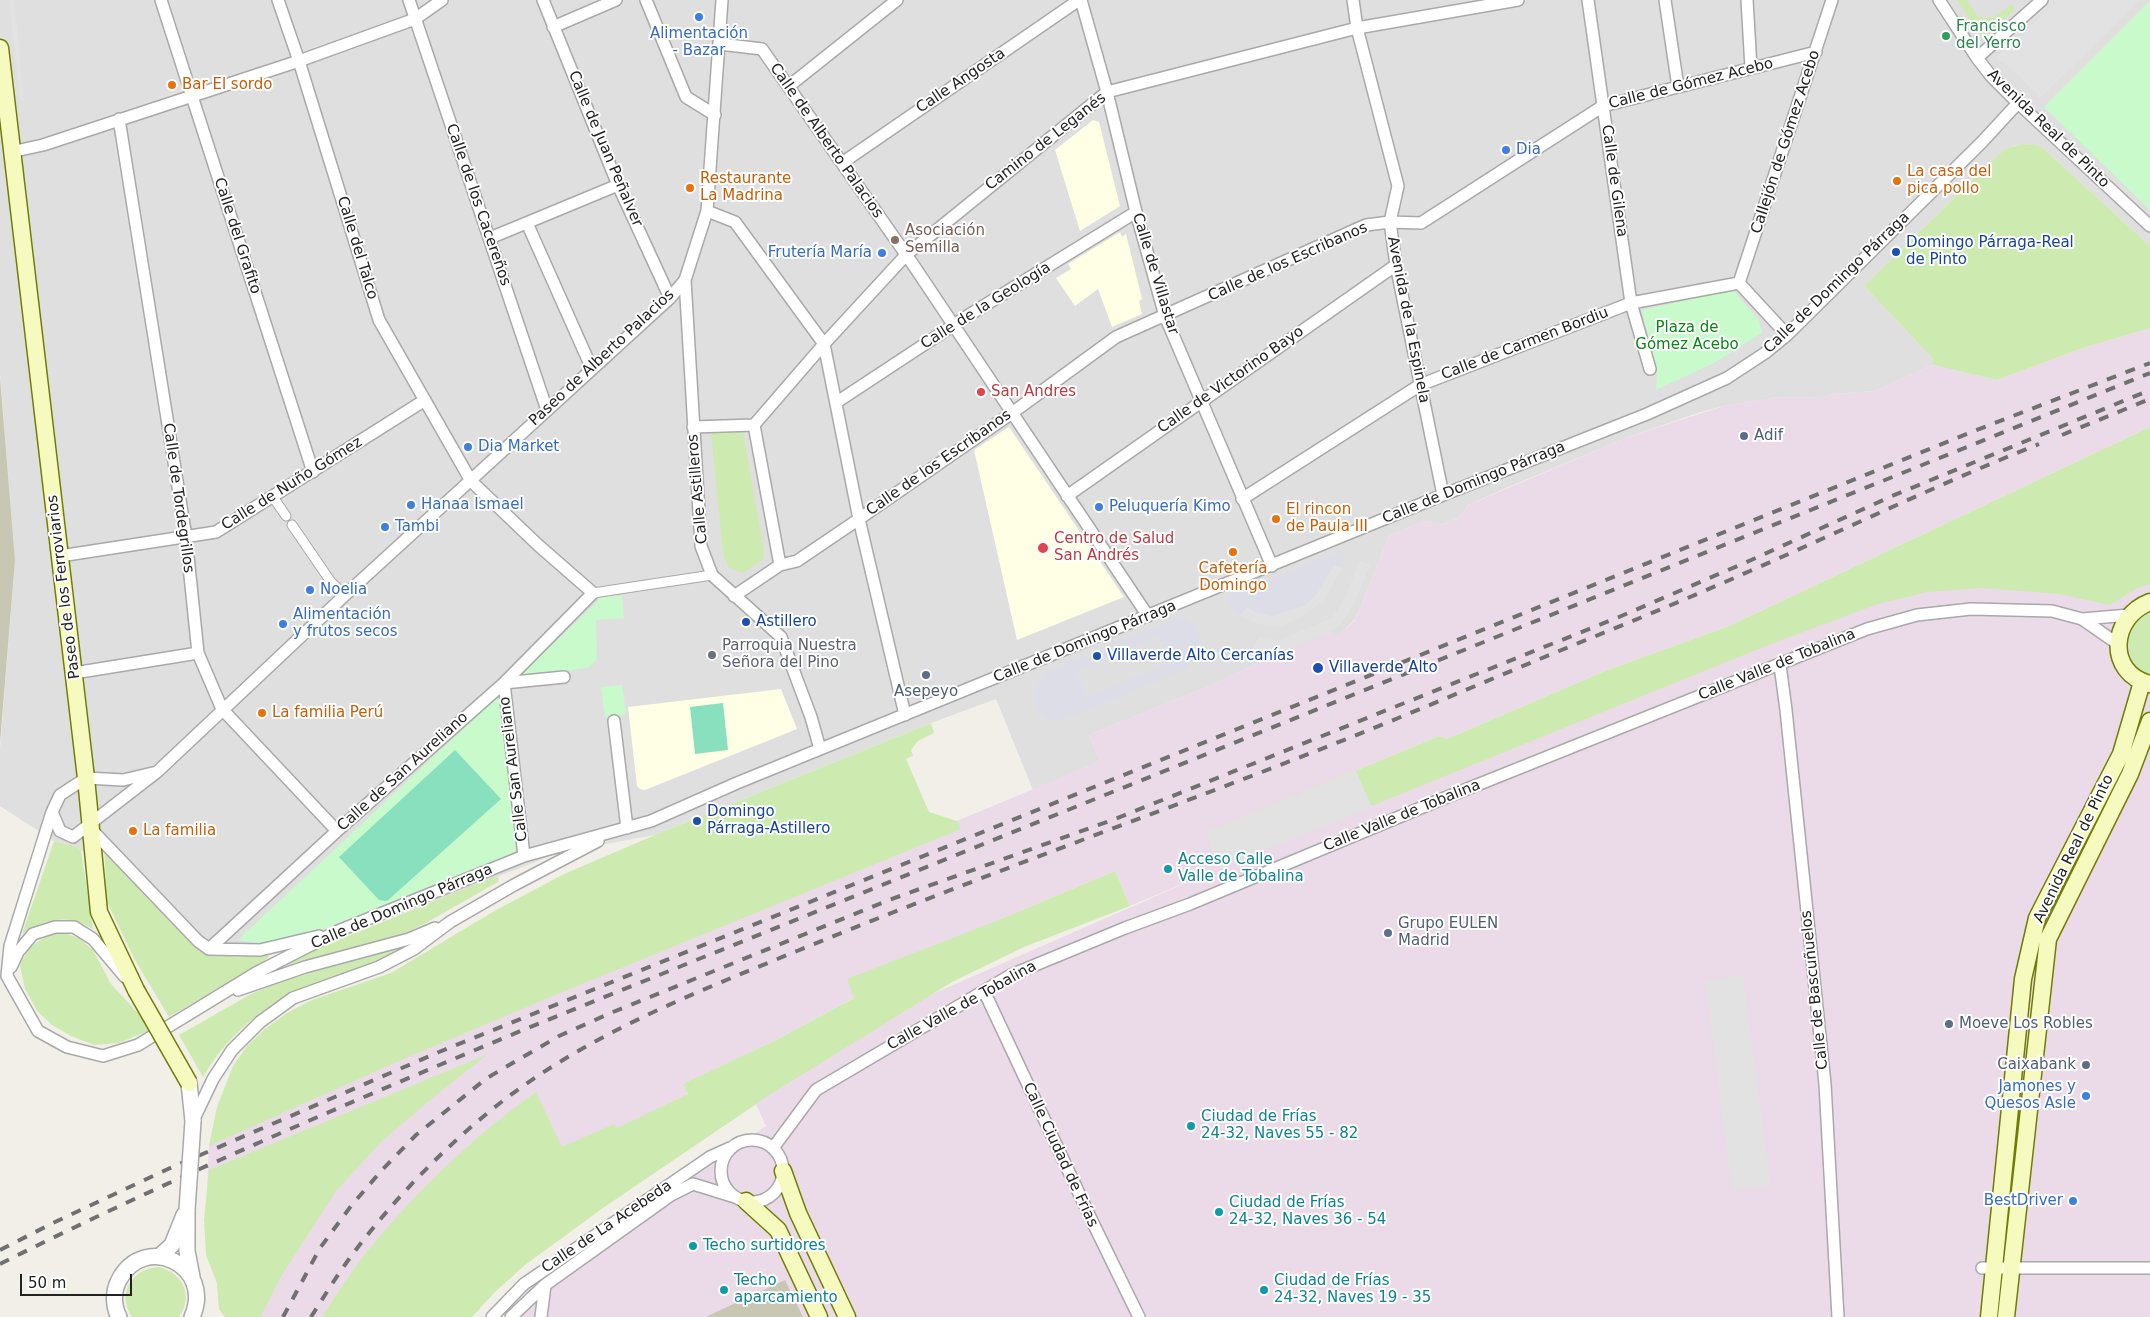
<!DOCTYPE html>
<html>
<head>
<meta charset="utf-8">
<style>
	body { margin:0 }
	#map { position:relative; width:2150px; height:1317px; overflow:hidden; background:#f2efe9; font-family:"DejaVu Sans",sans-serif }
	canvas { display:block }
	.scale { position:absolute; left:20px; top:1274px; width:112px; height:22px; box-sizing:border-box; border:2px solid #222; border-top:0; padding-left:6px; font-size:15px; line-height:18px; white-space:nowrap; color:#222; -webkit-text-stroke:4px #fff; paint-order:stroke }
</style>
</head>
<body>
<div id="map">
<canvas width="2150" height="1317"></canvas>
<div class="scale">50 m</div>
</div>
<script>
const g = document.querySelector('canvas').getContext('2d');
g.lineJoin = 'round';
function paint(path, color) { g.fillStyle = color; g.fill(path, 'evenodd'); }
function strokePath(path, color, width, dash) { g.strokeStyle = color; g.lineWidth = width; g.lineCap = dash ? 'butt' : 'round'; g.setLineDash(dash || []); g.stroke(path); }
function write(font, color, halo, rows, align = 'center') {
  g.font = font + ' "DejaVu Sans",sans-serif'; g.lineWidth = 4; g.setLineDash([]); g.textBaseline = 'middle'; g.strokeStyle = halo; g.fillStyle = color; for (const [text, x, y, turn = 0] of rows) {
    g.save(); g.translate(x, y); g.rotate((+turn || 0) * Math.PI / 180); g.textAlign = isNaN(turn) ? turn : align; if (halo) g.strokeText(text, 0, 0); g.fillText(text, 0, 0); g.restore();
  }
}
const residential = new Path2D(`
	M0,0H2150V246L2043,148L2027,144L2013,146L1999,154L1864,286L1933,359V365L1875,391L1833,394L1820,398L1778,397L1724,406L1701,412L1631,436L1506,488L1468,505L1459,518L1440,525L1424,521L1389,536L1361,607L1354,620L1343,632L1336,638L1331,630L1272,653L1273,656L1205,688L1089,735L1100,761L1033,790L996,699L931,723L655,835L561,852L383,921L317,932L268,953L236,957L221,956L207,952L104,845L81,851L75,846L54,841L0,806V749L15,560L0,373Z`);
const industrial = new Path2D(`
	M2150,328V427L1729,626L1605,671L1447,739L1439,736L1206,833L1221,868L2012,522L2150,456V1317H516L528,1288L766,1126L743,1077L1211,872L1130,906L1115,871L996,921L776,1040L684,1084L690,1100L374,1317H225L219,1309L217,1283L206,1255V1208L209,1146L217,1108L893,837L957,821L1100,761L1089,735L1205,688L1273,656L1272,653L1331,629L1336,637L1343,632L1354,621L1361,607L1389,536L1424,521L1441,525L1459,518L1468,505L1631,436L1724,406L1778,397L1820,398L1833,394L1875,391L1933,365L1997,380L2083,348Z`);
const education = new Path2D(`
	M1093,120L1099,122L1120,206L1080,231L1055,150Z
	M1120,232L1122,237L1126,234L1142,299L1139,301L1142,314L1112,327L1098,289L1075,306L1056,278L1071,269L1068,264Z
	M1009,427L1124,597L1017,640L974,450Z
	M781,689L797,729L645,790L640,789L637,786L628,707Z`);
const construction = new Path2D(`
	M0,377L15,560L0,743Z
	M785,1280L803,1317H706L712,1314Z`);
const grass = new Path2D(`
	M1957,0H1967L1978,17L1992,18L2012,4L2015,9L1987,35L1979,34Z
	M2023,144L2036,145L2043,148L2150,246V328L2083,348L1997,380L1933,365V359L1864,286L1999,154L2008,148Z
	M2150,427V584L2136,589L2110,605L2059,594L1982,588L1927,592L1878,604L1766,646L1221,867L1206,833L1439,736L1447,739L1605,671L1729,626Z
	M743,431L764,551L763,560L743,573L728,567L723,554L711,433Z
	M2150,613V677C2122,666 2121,624 2150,613Z
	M931,723L934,733L918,741L911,750L913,756L906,759L929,812L957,821L961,829L582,984L408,1057L209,1146L217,1107L233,1066L247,1046L265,1029L287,1013L312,1000L391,973L496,910L564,874L655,835Z
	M54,841L75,846L81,851L93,929C66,913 48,919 22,934Z
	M104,845L206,952L236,957L268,953L269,956L265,961L169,1017L135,960L107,902Z
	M1115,871L1130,906L1024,947L952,982L771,1094L603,1208L525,1265L495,1292L472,1317H322C337,1294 352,1270 370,1248C418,1190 475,1135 536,1092L562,1147L614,1124L617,1128L688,1094L683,1084L776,1040L854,998L847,979L996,921Z
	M497,876L499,879L498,882L424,924L403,934L266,975V972L295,957Z
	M63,932L80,939L93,950L111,984L139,1014L150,1030L119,1043L94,1045L71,1036L52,1025L38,1012L25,989L20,965L29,948L45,937Z
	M403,946L404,947C389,962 364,967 345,973C282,995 238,1018 203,1077L179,1035L251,994L276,983Z
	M488,1054L435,1096L383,1140L336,1191L280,1278L261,1317H225L219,1309L217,1283L206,1255L204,1220L209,1170Z
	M159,1267C183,1273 194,1296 179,1317H132C116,1294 132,1268 159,1267Z`);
const park = new Path2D(`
	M2150,1V210L2044,107Z
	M1733,290L1759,320L1762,333L1712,364L1656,390L1657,370L1642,310Z
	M622,596L624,618L596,620L597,660L588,668L523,676L522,674L602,597Z
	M622,685L626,714L605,717L601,687Z
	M498,696L500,697L517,842L515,851L509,855L317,932L265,944L238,940Z`);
const pitch = new Path2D(`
	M723,703L728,750L695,754L690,707Z
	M455,750L501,799L387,901L379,900L339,857Z`);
const parking = new Path2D(`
	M9,0H14L24,101H20Z
	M153,0H158L185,85L181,87Z
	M165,0H169L195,81L191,83Z
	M2049,0H2056L2008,43L2005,39Z
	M2058,0H2141L2040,98L2016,73L1996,58Z
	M403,16L404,20L308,53L306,49Z
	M176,92L178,96L92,125L90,121Z
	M125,139H130L190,514L185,515Z
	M114,141H119L179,516L175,517Z
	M1360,561L1370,565L1354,604L1341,625L1333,631L1278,654H1271L1253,648L1259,637L1278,641L1327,620L1335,614L1343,601Z
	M1334,565L1342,568L1325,599L1303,616L1283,625L1271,626L1258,624L1240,615L1247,607L1257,613L1273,616L1305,605L1317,594Z
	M1356,771L1372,807L1221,867L1206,833Z
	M1743,975L1771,1185L1732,1190L1705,981Z`);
const plaza = new Path2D(`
	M1339,551L1344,554L1345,557L1342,568L1334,565L1316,594L1305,605L1273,616L1257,613L1248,607L1240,615L1230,606L1227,601L1229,596Z
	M1184,617L1197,626L1200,636L1199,648L1195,657L1191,665L1183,671L1066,719L1056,721L1045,719L1038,711L1034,702L1038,682L1052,669L1176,618ZM1158,637L1169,663L1086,697L1076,671Z`);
const pedestrian = new Path2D(`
	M273,497L286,516
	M292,525L331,582L345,595
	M593,593L712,575`);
const minor = new Path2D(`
	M161,0L313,472
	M409,0L547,410
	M543,0L618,185L670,298
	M646,0L686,97L715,115
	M1081,0L1107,92L1136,212L1165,316L1272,566
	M1353,0L1357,28L1398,186L1390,222L1396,265L1443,495
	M1588,0L1631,303L1650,369
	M1665,0L1678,87
	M1747,0L1751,68
	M1939,0L1977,58L1991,76L2018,103L2150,226
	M553,27L616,0
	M720,44L762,49L912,263L1148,616
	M1977,58L2042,0
	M789,86L897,0
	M119,119L186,537L198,653L222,709L337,831
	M11,152L43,145L299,61L415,19L442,0
	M842,163L1079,0
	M707,211L735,222L824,344L859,519L905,715
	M527,223L592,369
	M490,238L618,185
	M685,280L701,546L712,575L781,637L811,717L820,749
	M1739,283L1832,0
	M1739,283L1787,335
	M837,402L969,315L1136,212
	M754,425L780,565
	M693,427L754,425L824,344L906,255L1107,92L1357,28L1518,0
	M1067,496L1396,265
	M1242,499L1420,385L1631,303L1739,283
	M60,556L216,532L425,400
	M734,596L780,565L797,561L859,519L1012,413L1116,337L1366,225L1390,222L1421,223L1603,106L1816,52
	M2118,644L2082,619L2129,615
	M1780,665L1786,710L1825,1084L1838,1317
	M74,673L198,653
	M614,721L627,828
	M157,772L123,780L86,778L60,795L52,812L10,946L7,976L38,1031L67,1047L103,1056L138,1045L256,973L338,931L524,856L651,821L737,783L1443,495L1647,414L1727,378L1765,353L1787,335L1982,142L2018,103
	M52,812L60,831L73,837L157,772L345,595L670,298L685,280L707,211L722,0
	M91,829L198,941L209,949L260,950L319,936
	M524,856L504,683L564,677
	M209,949L337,831L504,683L593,593L538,545L471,481L379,320L299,61L278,0
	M11,967L18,952L33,934L55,927H74L93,939L125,977
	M238,990L305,967L409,939L435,928
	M984,991L1092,1221L1139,1317
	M193,1121L213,1079L232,1050L260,1022L293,998L379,967L414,949L450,922L514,885L598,841
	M721 1171a31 31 0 1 1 62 0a31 31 0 1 1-62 0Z
	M773,1148L816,1090L1011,975L1125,928L1190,904L1447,797L1867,629L1917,615L1971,609L2052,611L2082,619
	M1982,1268H2150
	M492,1317L524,1284L710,1157L730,1148
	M511,1317L545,1285L671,1195L693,1184L735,1197
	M541,1317L545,1285`);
const tertiary = new Path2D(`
	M189,1083L193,1121
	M187,1210V1251L192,1277
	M160,1256L172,1245L184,1215
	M119,1317C113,1306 113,1291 119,1280C144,1232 215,1265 192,1317`);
const secondary = new Path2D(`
	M0,48L86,778L99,912L136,990
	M2150,602C2110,617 2106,673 2150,684
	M783,1171L798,1213L847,1317
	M746,1201L778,1230L819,1317
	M1989,1317L2023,979L2037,918L2121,754L2142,682
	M2006,1317L2048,939L2130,774L2150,721`);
const rail = new Path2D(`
	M2062,435L2150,399
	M0,1250L53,1223L168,1169L439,1052L1969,433L2150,363
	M0,1264C171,1178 346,1104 523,1030L2150,373
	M283,1317L320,1248L351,1206L382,1170L416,1135L487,1078L559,1036L613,1012L889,900L1115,819L1619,617L1749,561L1892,496L2150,390
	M311,1317C325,1295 339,1272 355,1251C391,1203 438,1154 484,1116C576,1039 687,996 797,951C979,876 1165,811 1349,738C1419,710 1489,680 1559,651C1623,625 1687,599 1750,571C1846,529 1941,483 2039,444`);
const tertiaryBridge = new Path2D(`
	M187,1210L193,1121`);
const secondaryBridge = new Path2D(`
	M136,990L189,1083`);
const markers = [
	[699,17,5,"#3f7fe0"],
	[1946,36,5,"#2e9e5b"],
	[172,85,5,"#e8710a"],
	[1506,150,5,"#3f7fe0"],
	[1897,181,5,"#e8710a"],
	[690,188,5,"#e8710a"],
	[895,240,5,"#8d6e63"],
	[1896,252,5,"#1a4fb4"],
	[882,253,5,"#3f7fe0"],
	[981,392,5,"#e0444e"],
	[1744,436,5,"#5c6f8a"],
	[468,447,5,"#3f7fe0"],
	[411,505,5,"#3f7fe0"],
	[1099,507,5,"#3f7fe0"],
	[1276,519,5,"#e8710a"],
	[385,527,5,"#3f7fe0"],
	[1043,548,6,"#e0444e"],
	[1233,552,5,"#e8710a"],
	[310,590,5,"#3f7fe0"],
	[746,622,5,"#1a4fb4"],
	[283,624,5,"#3f7fe0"],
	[712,655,5,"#6b7280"],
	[1097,656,5,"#1a4fb4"],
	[1318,668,6,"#1a4fb4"],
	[926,675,5,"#5c6f8a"],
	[262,713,5,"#e8710a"],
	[697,821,5,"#1a4fb4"],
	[133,831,5,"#e8710a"],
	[1168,869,5,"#0f9aa8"],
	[1388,933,5,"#5c6f8a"],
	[1949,1024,5,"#5c6f8a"],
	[2086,1065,5,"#5c6f8a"],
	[2086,1096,5,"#3f7fe0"],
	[1191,1126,5,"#0f9aa8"],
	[2073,1201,5,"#3f7fe0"],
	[1219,1212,5,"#0f9aa8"],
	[693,1246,5,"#0f9aa8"],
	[724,1290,5,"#0f9aa8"],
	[1264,1290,5,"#0f9aa8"]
];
const leisureNames = [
	["Francisco",1956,27],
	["del Yerro",1956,44]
];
const shopNames = [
	["Alimentación",699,34,"center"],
	["- Bazar",699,51,"center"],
	["Dia",1516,150],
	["Frutería María",872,253,"right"],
	["Dia Market",478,447],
	["Hanaa Ismael",421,505],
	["Peluquería Kimo",1109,507],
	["Tambi",395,527],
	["Noelia",320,590],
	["Alimentación",293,615],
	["y frutos secos",293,632],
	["Jamones y",2076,1087,"right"],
	["Quesos Asle",2076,1104,"right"],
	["BestDriver",2063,1201,"right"]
];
const streetNames = [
	["Calle Angosta",961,81,-34],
	["Calle de Gómez Acebo",1691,84,-14],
	["Avenida Real de Pinto",2048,129,44],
	["Calle de Alberto Palacios",826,141,55],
	["Camino de Leganés",1046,142,-38],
	["Callejón de Gómez Acebo",1786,142,-72],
	["Calle de Juan Peñalver",605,149,67],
	["Calle de Gilena",1614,181,82],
	["Calle de los Cacereños",478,205,71],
	["Calle del Grafito",237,236,72],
	["Calle del Talco",357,248,73],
	["Calle de los Escribanos",1288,262,-24],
	["Calle de Villastar",1155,274,73],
	["Calle de Domingo Párraga",1837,283,-44],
	["Calle de la Geología",986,306,-32],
	["Avenida de la Espinela",1408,320,79],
	["Calle de Carmen Bordiu",1525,344,-21],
	["Paseo de Alberto Palacios",602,358,-43],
	["Calle de Victorino Bayo",1231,380,-35],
	["Calle de los Escribanos",939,463,-35],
	["Calle de Domingo Párraga",1474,483,-22],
	["Calle de Nuño Gómez",292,484,-32],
	["Calle Astilleros",698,489,-95],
	["Calle de Tordegrillos",178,498,82],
	["Paseo de los Ferroviarios",64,587,-97],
	["Calle de Domingo Párraga",1085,642,-22],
	["Calle Valle de Tobalina",1777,665,-22],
	["Calle San Aureliano",514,769,-97],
	["Calle de San Aureliano",403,772,-42],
	["Calle Valle de Tobalina",1402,816,-22],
	["Avenida Real de Pinto",2074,849,-64],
	["Calle de Domingo Párraga",402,907,-23],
	["Calle de Bascuñuelos",1815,990,-96],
	["Calle Valle de Tobalina",962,1006,-29],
	["Calle Ciudad de Frías",1060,1155,65],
	["Calle de La Acebeda",607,1227,-34]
];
const foodNames = [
	["Bar El sordo",182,85],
	["La casa del",1907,172],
	["pica pollo",1907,189],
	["Restaurante",700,179],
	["La Madrina",700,196],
	["El rincon",1286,510],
	["de Paula III",1286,527],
	["Cafetería",1233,569,"center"],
	["Domingo",1233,586,"center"],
	["La familia Perú",272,713],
	["La familia",143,831]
];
const educationNames = [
	["Asociación",905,231],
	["Semilla",905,248]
];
const transitNames = [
	["Domingo Párraga-Real",1906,243],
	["de Pinto",1906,260],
	["Astillero",756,622],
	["Villaverde Alto Cercanías",1107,656],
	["Villaverde Alto",1329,668],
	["Domingo",707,812],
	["Párraga-Astillero",707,829]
];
const parkNames = [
	["Plaza de",1687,328],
	["Gómez Acebo",1687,345]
];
const healthNames = [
	["San Andres",991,392],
	["Centro de Salud",1054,539],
	["San Andrés",1054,556]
];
const serviceNames = [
	["Adif",1754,436],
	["Asepeyo",926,692,"center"],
	["Grupo EULEN",1398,924],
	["Madrid",1398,941],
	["Moeve Los Robles",1959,1024],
	["Caixabank",2076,1065,"right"]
];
const worshipNames = [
	["Parroquia Nuestra",722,646],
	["Señora del Pino",722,663]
];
const cultureNames = [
	["Acceso Calle",1178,860],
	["Valle de Tobalina",1178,877],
	["Ciudad de Frías",1201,1117],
	["24-32, Naves 55 - 82",1201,1134],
	["Ciudad de Frías",1229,1203],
	["24-32, Naves 36 - 54",1229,1220],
	["Techo surtidores",703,1246],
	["Techo",734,1281],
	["aparcamiento",734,1298],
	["Ciudad de Frías",1274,1281],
	["24-32, Naves 19 - 35",1274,1298]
];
paint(residential, '#e0dfdf');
paint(industrial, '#ebdbe8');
paint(education, '#ffffe5');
paint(construction, '#c7c7b4');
paint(grass, '#cdebb0');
paint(park, '#c8facc');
paint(pitch, '#88e0be');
paint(parking, '#e2e2e2');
paint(plaza, '#dddde8');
strokePath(pedestrian, '#a9a9a9', 11);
strokePath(minor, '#a9a9a9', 14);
strokePath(tertiary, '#a9a9a9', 18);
strokePath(secondary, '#707d05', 19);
strokePath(pedestrian, '#fff', 9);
strokePath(minor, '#fff', 11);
strokePath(tertiary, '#fff', 15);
strokePath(secondary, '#f7fabf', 16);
strokePath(rail, '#707070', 4, [10, 10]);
strokePath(tertiaryBridge, '#a9a9a9', 18, []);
strokePath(secondaryBridge, '#707d05', 19, []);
strokePath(tertiaryBridge, '#fff', 15);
strokePath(secondaryBridge, '#f7fabf', 16);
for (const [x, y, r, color] of markers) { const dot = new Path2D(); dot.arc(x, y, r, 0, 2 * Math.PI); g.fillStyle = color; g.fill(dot); strokePath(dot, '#fff', 2); }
write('15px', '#27864d', '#fff', leisureNames, 'left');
write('15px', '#366cbe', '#fff', shopNames, 'left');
write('15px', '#222', '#fff', streetNames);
write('15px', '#c56008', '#fff', foodNames, 'left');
write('15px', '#785e54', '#fff', educationNames, 'left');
write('15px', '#164399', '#fff', transitNames, 'left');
write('15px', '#0c8416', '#fff', parkNames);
write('15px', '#be3a42', '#fff', healthNames, 'left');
write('15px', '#4e5e75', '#fff', serviceNames, 'left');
write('15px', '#5b616d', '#fff', worshipNames, 'left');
write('15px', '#0d838f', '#fff', cultureNames, 'left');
</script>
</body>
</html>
